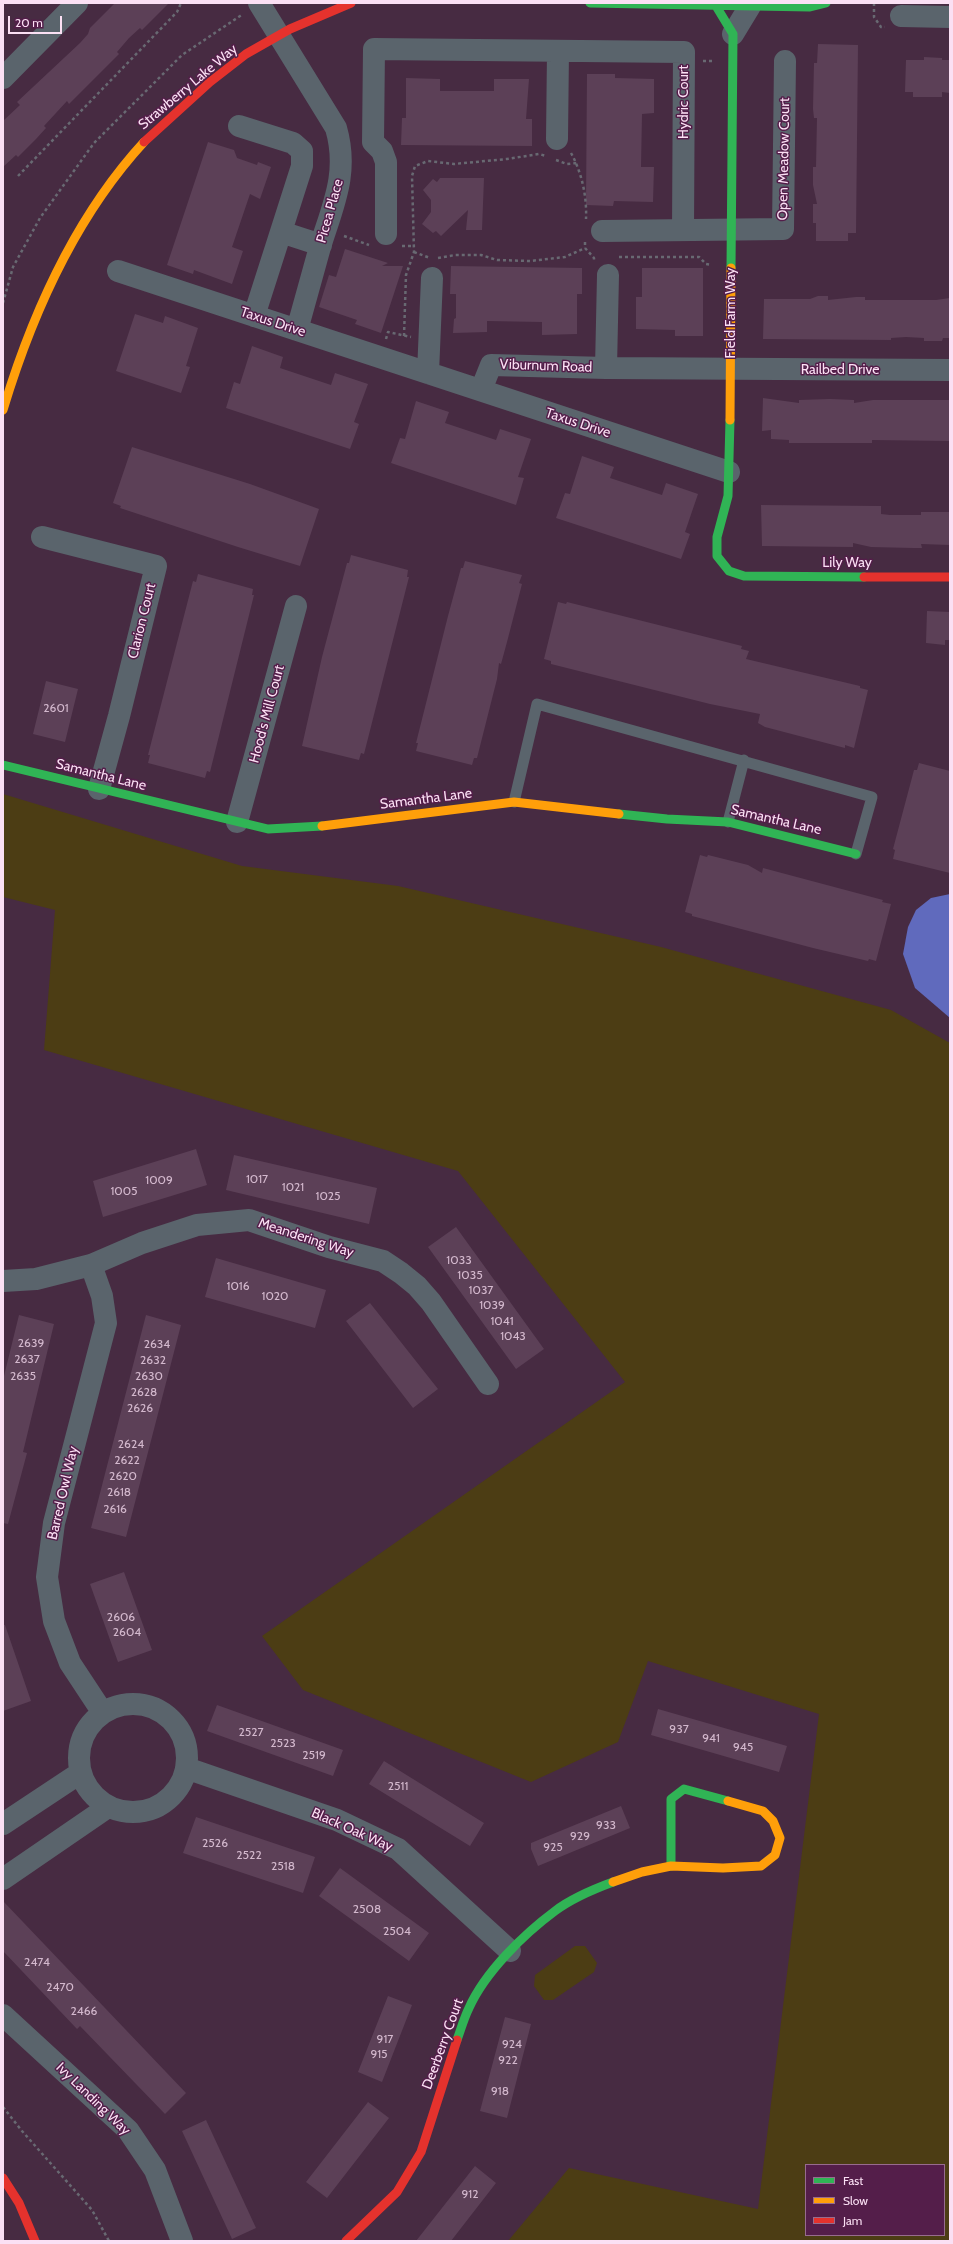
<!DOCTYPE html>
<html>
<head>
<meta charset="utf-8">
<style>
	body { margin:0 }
	#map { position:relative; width:953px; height:2244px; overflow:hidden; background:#472b42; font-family:Cabin,sans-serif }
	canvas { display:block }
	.frame { position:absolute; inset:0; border:4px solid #fbe0f4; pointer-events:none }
	.legend { position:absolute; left:805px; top:2164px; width:140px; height:72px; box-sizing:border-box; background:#541e4a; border:1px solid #976c8e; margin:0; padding:5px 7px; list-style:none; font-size:12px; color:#fbe0f4 }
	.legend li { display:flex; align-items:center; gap:8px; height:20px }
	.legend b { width:20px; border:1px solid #976c8e }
	.scale { position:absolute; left:8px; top:16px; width:54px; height:18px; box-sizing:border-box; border:2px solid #fbe0f4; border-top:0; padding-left:5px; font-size:12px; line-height:14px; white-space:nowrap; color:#fbe0f4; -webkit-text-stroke:3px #541e4a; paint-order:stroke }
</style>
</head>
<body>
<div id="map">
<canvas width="953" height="2244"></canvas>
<div class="frame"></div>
<ul class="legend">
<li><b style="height:5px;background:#30b455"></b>Fast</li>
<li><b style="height:5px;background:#ff9f0a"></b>Slow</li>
<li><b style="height:5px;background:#e5322d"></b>Jam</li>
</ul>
<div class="scale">20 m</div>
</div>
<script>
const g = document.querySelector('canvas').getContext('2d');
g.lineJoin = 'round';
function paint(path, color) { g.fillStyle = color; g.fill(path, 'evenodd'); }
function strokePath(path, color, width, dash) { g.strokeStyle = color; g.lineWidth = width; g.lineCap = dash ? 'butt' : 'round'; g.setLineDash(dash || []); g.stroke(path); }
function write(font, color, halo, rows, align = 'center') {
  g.font = font + ' Cabin,sans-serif'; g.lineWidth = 3; g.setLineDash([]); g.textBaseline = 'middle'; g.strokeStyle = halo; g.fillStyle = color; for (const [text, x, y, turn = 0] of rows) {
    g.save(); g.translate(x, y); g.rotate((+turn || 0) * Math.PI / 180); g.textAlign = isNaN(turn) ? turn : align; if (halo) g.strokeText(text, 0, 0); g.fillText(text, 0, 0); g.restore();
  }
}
const green = new Path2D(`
	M3,794L242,866L398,886L661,947L891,1010L950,1043V2241H508L569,2168L758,2209L819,1714L648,1661L618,1742L531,1782L303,1690L262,1636L625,1382L458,1171L44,1050L55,910L3,897ZM806,2165H944V2235H806Z
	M575,1946H585L597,1963L594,1972L553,2000H544L534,1986L535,1975Z`);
const water = new Path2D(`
	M950,894V1018L915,988L903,954L908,927L916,910L931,898Z`);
const building = new Path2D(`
	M115,3H169L142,30L140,28L129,38L117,52L119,54L69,104L67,101L44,126L46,128L36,139L18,157L16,155L3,167V121L20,105L17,102L80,43L88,34L90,28Z
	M818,44L858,45L856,233H848V241H816V223H813V204H817L813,185V167H816L817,118H814L813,109L814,63H817Z
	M924,57L942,58V60H950V93L942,92V97H913V92H905L906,60H924Z
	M587,74H615V78L654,79V113L642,114L641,167H654L653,202L614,201L613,206L586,205Z
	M406,78L440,79V91H494V79H529L526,119H532V146L401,145L402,118H406Z
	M208,142L234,150L237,158L257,165L258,162L271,167L260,199L250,194L232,247L243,251L232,284L194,270L193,274L167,265Z
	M440,178H484L482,230H466L468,210L441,236L436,231L433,233L422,224L431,212V200L423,190L433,179L437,182Z
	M345,249L388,263L382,266H403L381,333L355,324L357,320L319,307L329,275L336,277Z
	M451,266L582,268V294H577V334L542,335V322L487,321V332L453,333L454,319L456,318V294H450Z
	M642,268H703V336H675V330L636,329V297H642Z
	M818,296H828V300L856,297H865V300H936L950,298V338H943L942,341H924V338L906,337L891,338V340L763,339L764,299H810Z
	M135,314L163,323L165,316L198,328L186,366L190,367L181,393L116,371Z
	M252,346L283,357L280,368L331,385L335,373L368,384L354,422L359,424L350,449L226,408L234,382L240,384Z
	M763,398L799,403V400L830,399L854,400V403L873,400H950V441L872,440V443H789V440L771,439V430L762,431Z
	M416,401L449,412L445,423L496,440L500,429L531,439L518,477L524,478L516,505L391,463L400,438L405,439Z
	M132,447L250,484L319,509L300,566L238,547L120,508L121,506L113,503Z
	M582,456L614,467L610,478L662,495L666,483L698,494L685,532L690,534L681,559L556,518L565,493L570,494Z
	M761,505L881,506V514L890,515H921V512H950V545L921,544L922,548H913L871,547L853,543V547L762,546Z
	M351,555L408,570L407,577H409L364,754L361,753L359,760L302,746L322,657L347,563H349Z
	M465,561L522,575L519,583L522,584L507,642L501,664L499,663L497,679L477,758H474L472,765L416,751L418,743H416L448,616L461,568H463Z
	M198,574L253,589L252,595H254L210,772L207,771L205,778L148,763L150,755H148L193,581L196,582Z
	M558,602L566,604L567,602L742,646L741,649L749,651L746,659L860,686V688L868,690L854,748L845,745V748L765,727L758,723L760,714L710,704L551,664V661L544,659Z
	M927,611L950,612V640H945V645L926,643Z
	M46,681L78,689L65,742L33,734Z
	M919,763L950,771V873L893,859L895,850L893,849L914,770H917Z
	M700,855L707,857L708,855L748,865L762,873L763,868L883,900L882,902L891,904L876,961L869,959L868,961L813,948L692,916V914L685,912Z
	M196,1149L207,1185L103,1217L93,1181Z
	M234,1155L377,1188L369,1224L226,1190Z
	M456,1227L544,1349L516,1369L428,1247Z
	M216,1258L326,1290L315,1328L205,1297Z
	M370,1303L438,1389L413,1408L346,1321Z
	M19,1315L54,1324L23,1452L27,1453L8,1524L3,1523V1380Z
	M146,1315L181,1325L126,1537L91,1528Z
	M124,1572L152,1650L118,1662L90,1584Z
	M3,1625H5L31,1701L3,1711Z
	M217,1705L343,1750L333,1776L207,1731Z
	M658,1709L787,1746L779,1772L651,1735Z
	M384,1761L484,1823L470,1846L369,1784Z
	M621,1806L630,1828L538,1866L531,1849V1843Z
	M196,1817L315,1857L303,1893L183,1853Z
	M340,1868L429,1933L409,1961L319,1896Z
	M3,1901L186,2093L165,2114L80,2026L77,2029L3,1951Z
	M388,1996L412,2005L382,2082L358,2072Z
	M505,2017L531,2024L507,2118L480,2111Z
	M368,2102L389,2118L327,2198L306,2182Z
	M206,2120L256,2228L232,2239L182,2131Z
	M475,2166L496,2183L451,2241H416Z`);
const path = new Path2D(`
	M874,3V17L881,27H885
	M703,61H714
	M571,153C582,173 587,197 586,219
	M556,160L567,164L577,163
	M18,176L177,12L181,3
	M344,236L369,245
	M585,242V248L594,258V261
	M402,246H412
	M414,252L430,258
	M619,257H699L706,264L712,265
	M438,258L455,255H481L497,260L530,261L565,257L585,248
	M3,303L13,267L40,218L94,143L182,55L243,14
	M404,336L406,275L414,252L412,176L415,166L428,161L454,164L507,159L539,154L546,156
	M386,339L388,332L411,337
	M3,2107L22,2131L92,2210L109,2241`);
const lane = new Path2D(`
	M514,802L537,704L872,797L856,854
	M728,822L744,760`);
const street = new Path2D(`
	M259,3L336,128C349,173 333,205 320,247C312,275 305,302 297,330
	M901,16L950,17
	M733,34L750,6
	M3,78L77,3
	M239,126L293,143L302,151V166L254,316
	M557,139L558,51
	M602,231L783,229L785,61
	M281,232L321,245
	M386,234V162L382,151L373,142L374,49L684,52L683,230
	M118,271L729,472
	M608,275L606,368L950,370
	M428,373L432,278
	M481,390L491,365L606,368
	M42,537L156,566L119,716L99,789
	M237,822L296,606
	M91,1265L102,1296L106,1323L54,1523L47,1577L54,1621L70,1663L103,1713
	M3,1281L36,1279L91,1265L142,1243L197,1225L249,1220L329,1247L383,1261L401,1273L417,1286L431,1302L488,1384
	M79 1758a54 54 0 1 1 108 0a54 54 0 1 1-108 0Z
	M186,1768L337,1820L398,1849L510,1951
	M3,1824L80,1773
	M3,1879L108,1807
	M3,2015L128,2130L155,2170L182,2241`);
const fast = new Path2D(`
	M590,3L810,7L826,3
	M716,6L733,34L731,268
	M730,420L728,496L717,537V556L729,571L744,576L864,577
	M3,765L268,829L322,826
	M619,814L667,819L728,822L856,854
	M671,1866V1799L684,1789L728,1801
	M457,2040C461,2029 464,2018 469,2008C485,1972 524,1934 555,1911C572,1898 594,1889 613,1882`);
const slow = new Path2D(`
	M3,410C32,314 75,217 144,142
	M730,420L731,268
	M322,826L514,802L619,814
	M613,1882L642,1872L671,1866L723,1868L761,1866L775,1855L780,1838L773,1821L763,1811L728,1801`);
const jam = new Path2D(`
	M144,142L210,82L246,54L290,29L351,3
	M864,577H950
	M3,2178L19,2203L35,2241
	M346,2241L397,2192L421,2152L457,2040`);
const numberNames = [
	["2601",56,708],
	["1017",257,1179],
	["1009",159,1180],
	["1021",293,1187],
	["1005",124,1191],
	["1025",328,1196],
	["1033",459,1260],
	["1035",470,1275],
	["1016",238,1286],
	["1037",481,1290],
	["1020",275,1296],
	["1039",492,1305],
	["1041",502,1321],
	["1043",513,1336],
	["2639",31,1343],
	["2634",157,1344],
	["2637",27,1359],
	["2632",153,1360],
	["2635",23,1376],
	["2630",149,1376],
	["2628",144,1392],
	["2626",140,1408],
	["2624",131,1444],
	["2622",127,1460],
	["2620",123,1476],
	["2618",119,1492],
	["2616",115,1509],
	["2606",121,1617],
	["2604",127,1632],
	["937",679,1729],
	["2527",251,1732],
	["941",711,1738],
	["2523",283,1743],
	["945",743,1747],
	["2519",314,1755],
	["2511",398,1786],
	["933",606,1825],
	["929",580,1836],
	["2526",215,1843],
	["925",553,1847],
	["2522",249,1855],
	["2518",283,1866],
	["2508",367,1909],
	["2504",397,1931],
	["2474",37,1962],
	["2470",60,1987],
	["2466",84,2011],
	["917",385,2039],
	["924",512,2044],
	["915",379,2054],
	["922",508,2060],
	["918",500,2091],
	["912",470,2194]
];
const streetNames = [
	["Strawberry Lake Way",188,87,-40],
	["Hydric Court",684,102,-90],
	["Open Meadow Court",784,159,-89],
	["Picea Place",330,211,-74],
	["Field Farm Way",731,313,-90],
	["Taxus Drive",273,322,18],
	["Viburnum Road",546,366,2],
	["Railbed Drive",840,370],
	["Taxus Drive",578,423,18],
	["Lily Way",847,563],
	["Clarion Court",142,621,-76],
	["Hood's Mill Court",267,714,-75],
	["Samantha Lane",101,775,14],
	["Samantha Lane",426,799,-7],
	["Samantha Lane",776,820,13],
	["Meandering Way",306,1238,18],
	["Barred Owl Way",63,1493,-77],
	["Black Oak Way",352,1830,24],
	["Deerberry Court",443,2044,-70],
	["Ivy Landing Way",93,2099,44]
];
paint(green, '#4c3d14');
paint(water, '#606abd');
paint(building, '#5c4057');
strokePath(path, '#686972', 2.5, [3, 3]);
strokePath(lane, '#5a646c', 11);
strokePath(street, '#5a646c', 22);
strokePath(fast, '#30b455', 9);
strokePath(slow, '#ff9f0a', 9);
strokePath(jam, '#e5322d', 9);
write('12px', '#d3b8cd', null, numberNames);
write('14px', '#fbe0f4', '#541e4a', streetNames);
</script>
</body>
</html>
